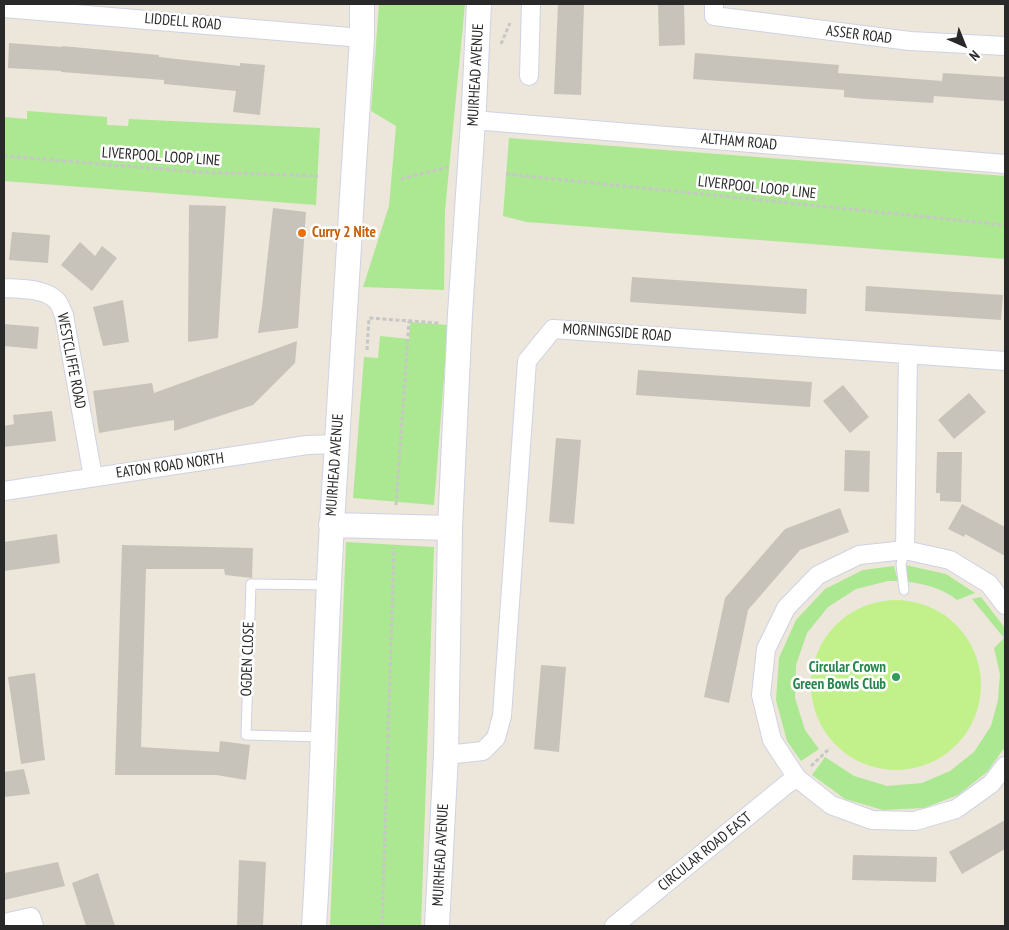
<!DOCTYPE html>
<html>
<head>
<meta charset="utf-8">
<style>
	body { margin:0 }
	#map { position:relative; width:1009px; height:930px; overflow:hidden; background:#ede6da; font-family:"PT Sans Narrow",sans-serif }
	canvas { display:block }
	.frame { position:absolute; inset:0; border:5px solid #292929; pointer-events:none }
	.north { position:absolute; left:939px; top:20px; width:50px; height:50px; -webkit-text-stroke:4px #fff; paint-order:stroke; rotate:136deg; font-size:14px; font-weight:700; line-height:20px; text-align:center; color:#292929 }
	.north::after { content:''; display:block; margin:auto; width:18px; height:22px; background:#292929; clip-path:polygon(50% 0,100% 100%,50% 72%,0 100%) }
</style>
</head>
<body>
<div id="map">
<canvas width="1009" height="930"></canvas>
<div class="frame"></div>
<div class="north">N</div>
</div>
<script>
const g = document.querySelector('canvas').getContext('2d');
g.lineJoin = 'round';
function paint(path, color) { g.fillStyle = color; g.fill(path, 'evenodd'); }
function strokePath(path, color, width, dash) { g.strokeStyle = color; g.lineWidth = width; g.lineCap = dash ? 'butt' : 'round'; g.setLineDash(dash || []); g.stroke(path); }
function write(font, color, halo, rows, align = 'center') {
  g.font = font + ' "PT Sans Narrow",sans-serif'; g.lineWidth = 5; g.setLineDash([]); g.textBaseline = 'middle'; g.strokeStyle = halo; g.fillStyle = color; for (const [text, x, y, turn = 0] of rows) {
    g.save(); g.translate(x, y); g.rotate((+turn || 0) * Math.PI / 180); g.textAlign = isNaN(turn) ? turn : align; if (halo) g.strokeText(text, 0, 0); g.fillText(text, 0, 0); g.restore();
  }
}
const green = new Path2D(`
	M379,4H465L445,211L444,290L363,287L389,206L396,126L371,111Z
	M27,111L107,117V125L128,126L129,119L320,128L316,205L4,181V117L27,119Z
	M509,138L1005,176V259L527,222L503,216Z
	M410,322L448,325L434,505L353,498L364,357L378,358L380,336L409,339Z
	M346,542L434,547L421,926H330Z
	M905,565L946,574L975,593L957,600C944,589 923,583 907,582Z
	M894,566L898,581H888L856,589L828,607L807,633L796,665L795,698L805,730L819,749L801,761L787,741L776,700L779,658L796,620L825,589L863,570Z
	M981,597L1005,628V747L987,772L958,795L924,808L883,810L845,799L812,775L825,757L854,776L887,786L922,783L950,771L974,752L991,726L998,700L1000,674L994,648L1004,638L972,599Z`);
const pitch = new Path2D(`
	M811 685a85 85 0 1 1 170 0a85 85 0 1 1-170 0Z`);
const building = new Path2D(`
	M558,4H584L581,95L554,94Z
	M658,4H684L685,45L659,46Z
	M9,43L62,47V46L159,55V57L240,66V63L265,65L260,115L233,112L236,91L164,84V80L61,72V71L8,68Z
	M695,53L839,65L838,73L942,81L943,73L1005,77V101L934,96L933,103L866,99L844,97V90L693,79Z
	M189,205L226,206L218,338L188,342Z
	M273,208L306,212L298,328L258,333L262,307Z
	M12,232L50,235L48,263L9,260Z
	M80,242L95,256L102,246L117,258L92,291L61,265Z
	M632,277L807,289L806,314L630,302Z
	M866,286L1003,295L1001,320L865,311Z
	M123,300L129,342L103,346L93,307Z
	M4,324L39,327L37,349L4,346Z
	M297,341L295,363L253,405L174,431V420L99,433L93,391L152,383L154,393Z
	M638,370L812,382L810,407L636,395Z
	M843,385L869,417L850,433L823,401Z
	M969,393L986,412L954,439L938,420Z
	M52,411L56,441L4,447V426L14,424L13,415Z
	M556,438L581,440L574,524L549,522Z
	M845,450L870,451L869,492L844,491Z
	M937,452H962L961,502L940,501V493H936Z
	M962,504L1005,527V556L965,534L964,537L948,529Z
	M840,508L849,532L800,550L748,610L729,703L704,697L725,598L785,529Z
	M57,534L60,563L4,571V542Z
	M122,545L253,548L252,578L225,575L224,569H146L141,747L219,752L220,741L250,745L246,780L216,775H115Z
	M541,665L566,667L559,752L534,749Z
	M35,673L45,760L21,764L8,677Z
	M24,769L30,794L4,797V772Z
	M1005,820V849L962,874L949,852Z
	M853,855L937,857L936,882L852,880Z
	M239,860L266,862L263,926H237Z
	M58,862L65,886L4,900V873Z
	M98,873L115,926H86L72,883Z`);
const path = new Path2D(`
	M501,44L510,23
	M4,156L196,172L318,176
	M506,174L1005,225
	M401,179L448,167
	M367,350L369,318L439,323
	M396,505L409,321
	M811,766L830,748
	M382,926L394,548`);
const lane = new Path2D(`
	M904,590L901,564L905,550
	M323,737L246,735L251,584L329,585`);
const street = new Path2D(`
	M714,4V16L910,41L1005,46
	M4,8L362,38
	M529,76L531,4
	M473,120L1005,164
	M4,288C19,289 46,288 57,301C60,304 62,311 64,315L93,477
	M4,491L307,445L337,444
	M905,550L908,355
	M1005,605L989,584L950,560L905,550L859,555L818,575L786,608L766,649L761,695L772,740L797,778L831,805L872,820L915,821L956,809L991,784L1005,766
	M446,755L483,751L496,738L502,716L527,361L553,329L1005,361
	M4,923L31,917L34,926
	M614,926L787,784L797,778`);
const secondary = new Path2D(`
	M331,525L450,528
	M314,926C323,792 324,658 332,524C341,362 352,200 362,38V4
	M437,926L446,755L450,528L460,314L474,106L479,4`);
const markers = [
	[302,233,5,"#e8710a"],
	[896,677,5,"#2e9e5b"]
];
const streetNames = [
	["LIDDELL ROAD",183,22,5],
	["ASSER ROAD",859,35,7],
	["MUIRHEAD AVENUE",476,75,-87],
	["ALTHAM ROAD",739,142,5],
	["LIVERPOOL LOOP LINE",161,157,4],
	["LIVERPOOL LOOP LINE",757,188,6],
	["MORNINGSIDE ROAD",617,333,4],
	["WESTCLIFFE ROAD",71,361,79],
	["MUIRHEAD AVENUE",335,465,-86],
	["EATON ROAD NORTH",170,466,-8],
	["OGDEN CLOSE",248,659,-88],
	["CIRCULAR ROAD EAST",705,852,-39],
	["MUIRHEAD AVENUE",441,855,-87]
];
const foodNames = [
	["Curry 2 Nite",312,233]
];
const leisureNames = [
	["Circular Crown",886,668],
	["Green Bowls Club",886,685]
];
paint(green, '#abe891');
paint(pitch, '#c2f18c');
paint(building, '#c8c3ba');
strokePath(lane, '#cfd2e4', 11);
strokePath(street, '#cfd2e4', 20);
strokePath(secondary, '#cfd2e4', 26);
strokePath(path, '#c7c7c7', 3, [4, 2.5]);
strokePath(lane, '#fff', 9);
strokePath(street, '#fff', 18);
strokePath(secondary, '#fff', 24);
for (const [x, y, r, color] of markers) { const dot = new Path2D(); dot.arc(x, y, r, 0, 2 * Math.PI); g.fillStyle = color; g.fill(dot); strokePath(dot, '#fff', 2); }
write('15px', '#292929', '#fff', streetNames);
write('bold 15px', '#c56008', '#fff', foodNames, 'left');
write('bold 15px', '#27864d', '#fff', leisureNames, 'right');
</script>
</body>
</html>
